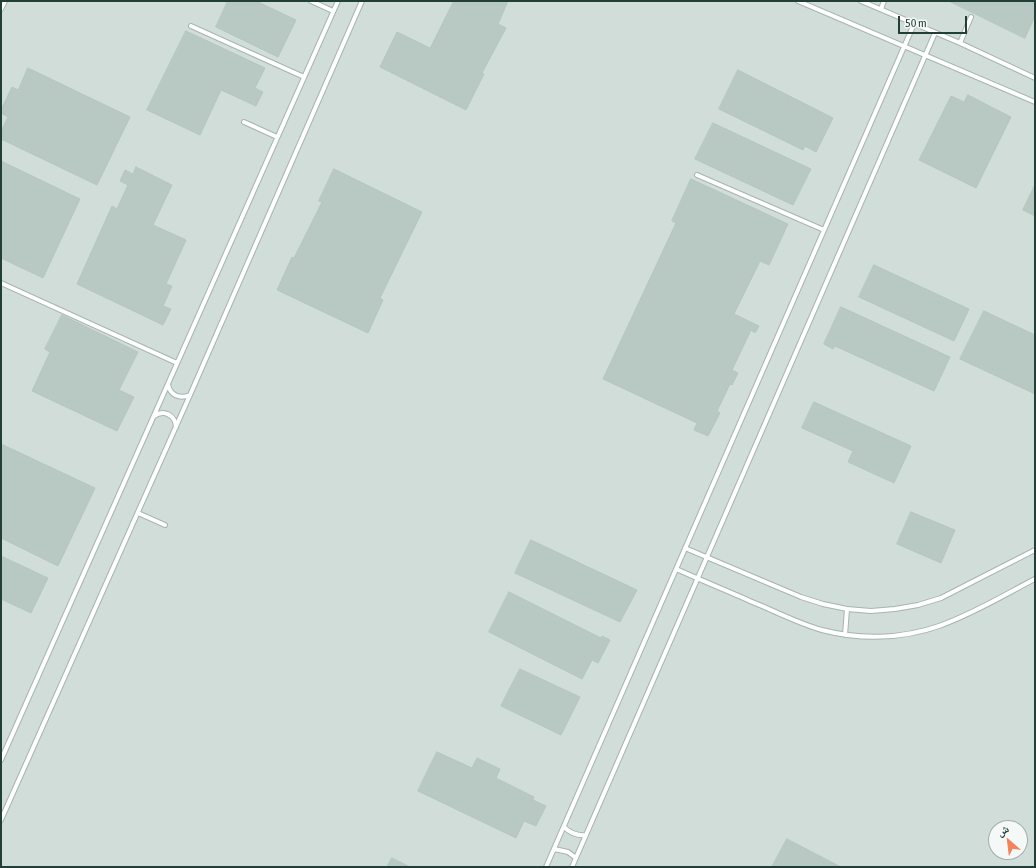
<!DOCTYPE html>
<html>
<head>
<meta charset="utf-8">
<style>
	body { margin:0 }
	#map { position:relative; width:1036px; height:868px; overflow:hidden; background:#e3ede9; font-family:"Asap Condensed","Noto Naskh Arabic",sans-serif }
	canvas { display:block }
	.frame { position:absolute; inset:0; border:2px solid #223f37; pointer-events:none }
	.north { position:absolute; left:988px; top:820px; width:40px; height:40px; box-sizing:border-box; background:#f4f9f7; border:1px solid #a0afaa; border-radius:50%; rotate:332deg; font-size:11px; font-weight:700; line-height:16px; text-align:center; color:#223f37 }
	.north::after { content:''; display:block; margin:auto; width:14px; height:18px; background:#f4825a; clip-path:polygon(50% 0,100% 100%,50% 72%,0 100%) }
	.scale { position:absolute; left:898px; top:16px; width:69px; height:18px; box-sizing:border-box; border:2px solid #223f37; border-top:0; padding-left:5px; font-size:12px; line-height:14px; white-space:nowrap; color:#223f37; -webkit-text-stroke:3px #f4f9f7; paint-order:stroke }
</style>
</head>
<body>
<div id="map">
<canvas width="1036" height="868"></canvas>
<div class="frame"></div>
<div class="north">ش</div>
<div class="scale">50 m</div>
</div>
<script>
const g = document.querySelector('canvas').getContext('2d');
g.lineJoin = 'round';
function paint(path, color) { g.fillStyle = color; g.fill(path, 'evenodd'); }
function strokePath(path, color, width, dash) { g.strokeStyle = color; g.lineWidth = width; g.lineCap = dash ? 'butt' : 'round'; g.setLineDash(dash || []); g.stroke(path); }
const built = new Path2D(`
	M1,1H1035V867H1ZM996,828H1020V852H996Z`);
const building = new Path2D(`
	M228,1H256L296,20L278,57L216,27Z
	M454,1H508L498,24L506,28L482,73L484,74L466,110L380,67L397,32L430,48Z
	M949,1H1035V16L1025,38Z
	M186,31L265,68L255,88L263,92L256,106L221,90L200,135L147,110Z
	M28,68L130,117L97,185L1,139V131L8,117L1,113V110L12,87L18,90Z
	M738,70L833,118L816,152L805,146L803,150L719,109Z
	M968,95L1011,117L976,188L919,160L951,96L964,102Z
	M713,123L811,169L793,205L695,159Z
	M1,161L80,199L43,278L1,258Z
	M136,167L172,185L153,225L186,240L166,284L172,286L163,306L171,309L163,325L77,284L112,206L117,209L128,185L120,181L125,170L133,174Z
	M334,169L422,212L380,298L383,300L368,333L277,290L292,257L294,258L322,202L319,201Z
	M691,179L788,224L769,265L760,261L734,314L759,326L755,333L751,330L732,370L738,373L732,385L730,384L717,411L720,413L708,436L694,430L697,423L603,379L676,223L672,221Z
	M1035,185V216L1023,210Z
	M874,265L969,309L954,341L859,297Z
	M841,307L950,357L934,391L835,346L833,349L824,344Z
	M984,311L1035,335V394L960,359Z
	M62,315L138,352L119,390L134,397L117,431L32,391L50,352L45,349Z
	M814,402L911,446L894,483L848,462L853,451L802,428Z
	M1,444L95,488L58,566L1,538Z
	M911,512L955,530L941,563L897,544Z
	M531,540L637,590L620,622L515,573Z
	M1,556L48,578L31,613L1,599Z
	M509,592L601,638L602,636L610,640L598,663L592,660L582,679L489,632Z
	M520,669L580,697L561,735L501,706Z
	M437,752L472,768L477,758L500,769L496,778L534,797L533,800L546,806L536,826L524,821L516,838L418,791Z
	M787,839L841,867H772Z
	M392,858L410,867H387Z`);
const service = new Path2D(`
	M311,1L333,11
	M798,1L1035,102
	M861,1L960,43L1035,78
	M1,9L5,1
	M881,9L884,1
	M191,26L304,77
	M960,43L971,17
	M244,122L277,137
	M697,175L824,230
	M1,283L177,363
	M168,384C170,396 180,399 190,395
	M154,416C164,409 175,415 176,427
	M138,513L165,525
	M685,548L801,597L823,604L847,609L871,611L895,609L918,605L941,598L1035,550
	M676,569C703,581 730,592 757,604C779,613 800,624 822,630C860,640 902,639 939,626C973,614 1004,595 1035,579
	M845,635L847,609
	M1,760L338,1
	M1,820L190,395L362,1
	M564,827C570,833 577,836 586,835
	M554,849L568,852L576,858
	M546,867L914,24
	M572,867L935,33`);
paint(built, '#d1ddd8');
paint(building, '#b8c8c2');
strokePath(building, '#b5c7c0', 1);
strokePath(service, '#a5b5b0', 6);
strokePath(service, '#fff', 4);
</script>
</body>
</html>
